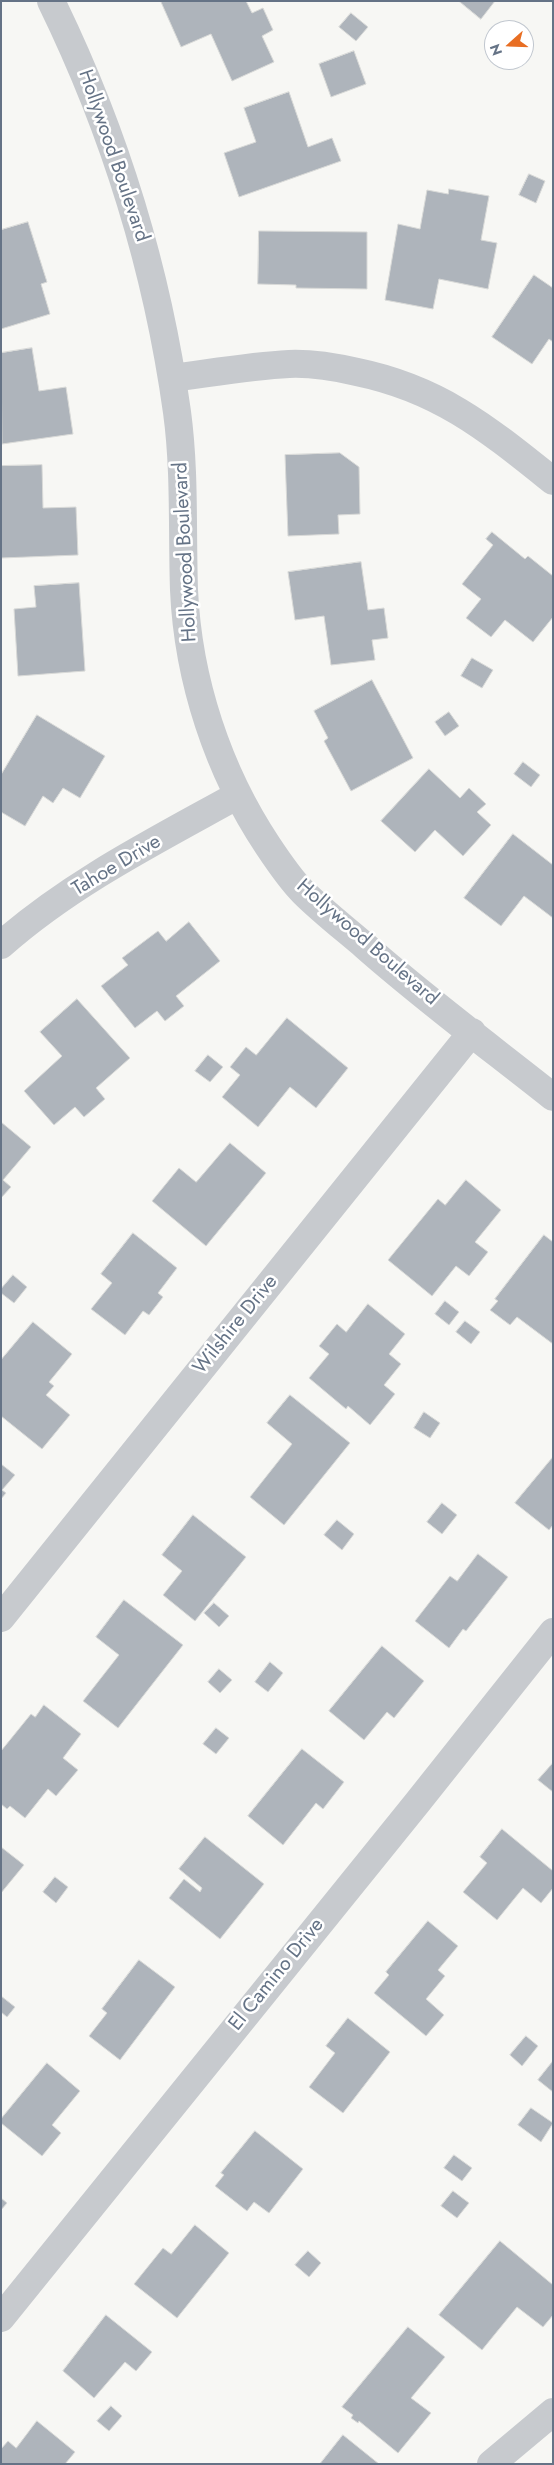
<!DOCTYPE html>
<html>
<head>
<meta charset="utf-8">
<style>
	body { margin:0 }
	#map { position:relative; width:554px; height:2465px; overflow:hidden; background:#f7f7f4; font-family:Jost,sans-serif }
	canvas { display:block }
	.frame { position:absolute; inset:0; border:2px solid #657386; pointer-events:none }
	.north { position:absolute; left:484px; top:20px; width:50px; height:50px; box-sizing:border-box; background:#fff; border:1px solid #c1c7cf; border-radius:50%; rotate:250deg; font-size:14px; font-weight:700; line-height:20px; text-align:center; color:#657386 }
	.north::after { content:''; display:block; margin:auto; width:18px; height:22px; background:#e86e23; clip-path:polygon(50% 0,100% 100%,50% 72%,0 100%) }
</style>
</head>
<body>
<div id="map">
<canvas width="554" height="2465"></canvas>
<div class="frame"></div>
<div class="north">N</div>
</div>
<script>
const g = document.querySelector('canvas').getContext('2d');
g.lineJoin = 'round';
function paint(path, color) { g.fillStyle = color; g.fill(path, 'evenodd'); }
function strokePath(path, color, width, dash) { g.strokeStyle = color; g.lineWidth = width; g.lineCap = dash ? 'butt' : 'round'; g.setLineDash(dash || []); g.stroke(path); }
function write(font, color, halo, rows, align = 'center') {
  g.font = font + ' Jost,sans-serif'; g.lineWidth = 5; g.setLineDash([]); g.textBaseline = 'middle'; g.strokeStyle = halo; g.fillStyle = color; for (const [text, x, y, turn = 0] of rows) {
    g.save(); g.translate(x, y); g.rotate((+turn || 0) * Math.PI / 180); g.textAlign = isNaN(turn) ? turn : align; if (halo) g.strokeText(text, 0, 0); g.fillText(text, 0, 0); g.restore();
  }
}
const building = new Path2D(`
	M246,1L252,13L263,8L273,30L262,36L274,62L232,81L211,34L181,47L161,2Z
	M459,1H495L481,19Z
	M351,13L368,27L356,41L339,27Z
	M354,51L366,84L331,97L319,64Z
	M289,92L308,147L332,138L341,161L239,197L224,153L256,142L244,108Z
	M529,174L545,181L536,203L519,195Z
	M449,189L489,196L481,240L497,243L488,289L439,279L433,309L385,300L398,224L420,229L427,190L448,194Z
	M28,222L47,282L41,284L50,314L1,329V230Z
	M259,231L367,232V289L296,288V285L258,284Z
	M534,275L553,288V342L549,339L532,364L492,337Z
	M32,348L39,391L66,387L73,434L2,444L1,353Z
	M340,453L359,467L360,514L338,515L339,534L288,536L285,455Z
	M42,465L43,508L76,507L78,555L1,558V466Z
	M492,532L525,559L528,556L553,576V617L533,642L505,620L491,637L466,618L481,599L462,584L493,545L486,539Z
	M361,562L368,610L384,608L388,638L372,640L375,660L331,665L324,616L295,620L288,572Z
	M79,583L85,671L18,676L14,609L36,607L34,586Z
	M472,658L493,670L482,688L461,676Z
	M372,680L413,758L351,791L324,741L328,738L314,711Z
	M449,712L459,726L445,736L435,722Z
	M37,715L105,756L80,798L63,788L53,803L43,796L25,826L1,812V775Z
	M523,762L540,775L531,787L514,774Z
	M429,769L460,798L469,788L486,804L477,812L491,825L463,856L435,830L415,852L381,821Z
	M513,834L553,865V918L524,896L501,926L464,898Z
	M189,922L220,961L176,996L184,1006L165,1021L157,1011L135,1028L101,986L128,965L122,958L158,931L166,941Z
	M77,999L130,1058L96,1088L105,1099L84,1117L75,1107L54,1125L24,1091L62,1056L40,1032Z
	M287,1018L348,1068L316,1108L290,1087L258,1127L222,1097L240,1075L230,1067L246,1047L256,1055Z
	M208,1055L223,1067L210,1082L195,1071Z
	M1,1122L31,1147L3,1180L11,1187L1,1198Z
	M230,1143L266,1173L206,1246L152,1201L179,1168L196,1182Z
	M466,1180L501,1210L475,1242L488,1252L469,1276L456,1266L432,1296L388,1260L438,1199L445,1205Z
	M133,1233L177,1268L158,1293L163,1297L149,1315L143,1311L125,1335L91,1309L112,1283L101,1274Z
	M544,1235L553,1242V1344L517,1317L510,1325L490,1310L498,1301L495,1299Z
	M13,1275L27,1287L14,1303L1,1293V1289Z
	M445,1301L459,1312L449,1325L435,1314Z
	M368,1304L405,1334L389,1354L401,1364L384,1385L395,1394L370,1425L348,1406L346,1409L309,1378L329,1354L319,1346L337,1324L346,1332Z
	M465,1321L480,1332L471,1344L456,1332Z
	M33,1322L72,1354L49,1382L54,1386L46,1395L70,1415L42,1449L1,1416V1360Z
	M290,1395L350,1443L284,1525L250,1497L292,1444L267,1423Z
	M424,1412L440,1423L430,1438L414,1428Z
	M553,1457V1525L549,1530L515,1503Z
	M1,1464L15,1475L2,1490L6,1493L1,1499Z
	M442,1503L457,1515L442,1534L427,1522Z
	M193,1515L246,1557L195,1621L163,1595L182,1571L162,1555Z
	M337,1520L354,1534L342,1550L324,1535Z
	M478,1554L508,1577L466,1631L463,1629L449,1648L415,1621L450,1576L457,1581Z
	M124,1600L183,1645L118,1728L83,1701L119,1655L96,1637Z
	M214,1603L229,1616L219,1627L204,1613Z
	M382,1646L424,1681L394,1718L387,1712L364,1740L329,1711Z
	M270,1662L283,1673L268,1692L255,1682Z
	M219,1669L232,1680L220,1693L208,1682Z
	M44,1705L81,1734L63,1758L78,1770L56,1796L48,1789L25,1818L10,1806L7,1809L1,1804V1751L31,1714L35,1717Z
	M216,1728L229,1738L216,1754L203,1744Z
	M302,1749L344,1782L323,1809L316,1803L283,1845L248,1816Z
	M553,1763V1792L538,1780Z
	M502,1829L553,1871V1888L541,1903L523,1888L497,1920L463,1892L487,1863L480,1857Z
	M205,1837L264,1884L220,1939L169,1898L184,1879L200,1892L202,1888L179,1869Z
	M1,1847L24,1865L1,1893Z
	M55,1877L68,1887L56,1903L43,1892Z
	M428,1921L458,1946L438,1970L445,1976L426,1999L444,2015L426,2036L374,1993L389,1975L386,1972Z
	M139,1960L175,1987L120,2060L89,2036L107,2013L102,2009Z
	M1,1996L15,2007L7,2017L1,2012Z
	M348,2018L390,2052L343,2113L309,2087L335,2053L326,2046Z
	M526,2036L538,2046L522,2066L510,2055Z
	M553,2061V2092L538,2080Z
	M47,2063L80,2091L52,2125L61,2133L42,2156L1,2123V2119Z
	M531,2108L553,2123L541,2142L518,2125Z
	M255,2131L303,2169L269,2213L254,2202L247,2211L215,2186L224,2175L221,2173Z
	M454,2155L472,2168L462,2181L444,2168Z
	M453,2191L469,2203L457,2218L441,2206Z
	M1,2198L7,2203L1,2210Z
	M195,2225L229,2253L177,2318L134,2284L163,2248L171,2254Z
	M500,2241L553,2285V2315L543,2327L517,2307L482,2350L439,2315Z
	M308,2251L321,2263L309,2277L295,2265Z
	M106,2315L152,2352L136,2371L125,2362L94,2398L63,2371Z
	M408,2327L445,2357L411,2398L431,2413L398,2453L359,2421L358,2423L351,2418L353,2415L342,2407Z
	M111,2406L122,2416L109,2431L97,2421Z
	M37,2421L75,2452L65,2464H1V2449L8,2441L16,2448Z
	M343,2435L379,2464H320Z`);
const street = new Path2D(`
	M51,1C115,132 157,268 177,412C185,471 182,530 184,590C188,680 218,771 268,846C278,861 290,879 303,892C322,911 344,928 365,946C425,999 490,1047 553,1097
	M172,378C211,373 250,366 289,364C312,363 335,367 357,372C440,389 488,429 553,481
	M1,945C71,883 157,840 238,795
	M1,1618L472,1032
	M1,2318L417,1803L553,1632
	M491,2464L553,2412`);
const streetNames = [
	["Hollywood Boulevard",113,156,71],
	["Hollywood Boulevard",186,552,-93],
	["Tahoe Drive",117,866,-31],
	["Hollywood Boulevard",367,943,41],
	["Wilshire Drive",236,1325,-51],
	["El Camino Drive",277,1975,-51]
];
paint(building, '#aeb4bb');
strokePath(building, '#d8d9d7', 1);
strokePath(street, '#c7cace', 28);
write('20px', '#657386', '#fff', streetNames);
</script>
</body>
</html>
